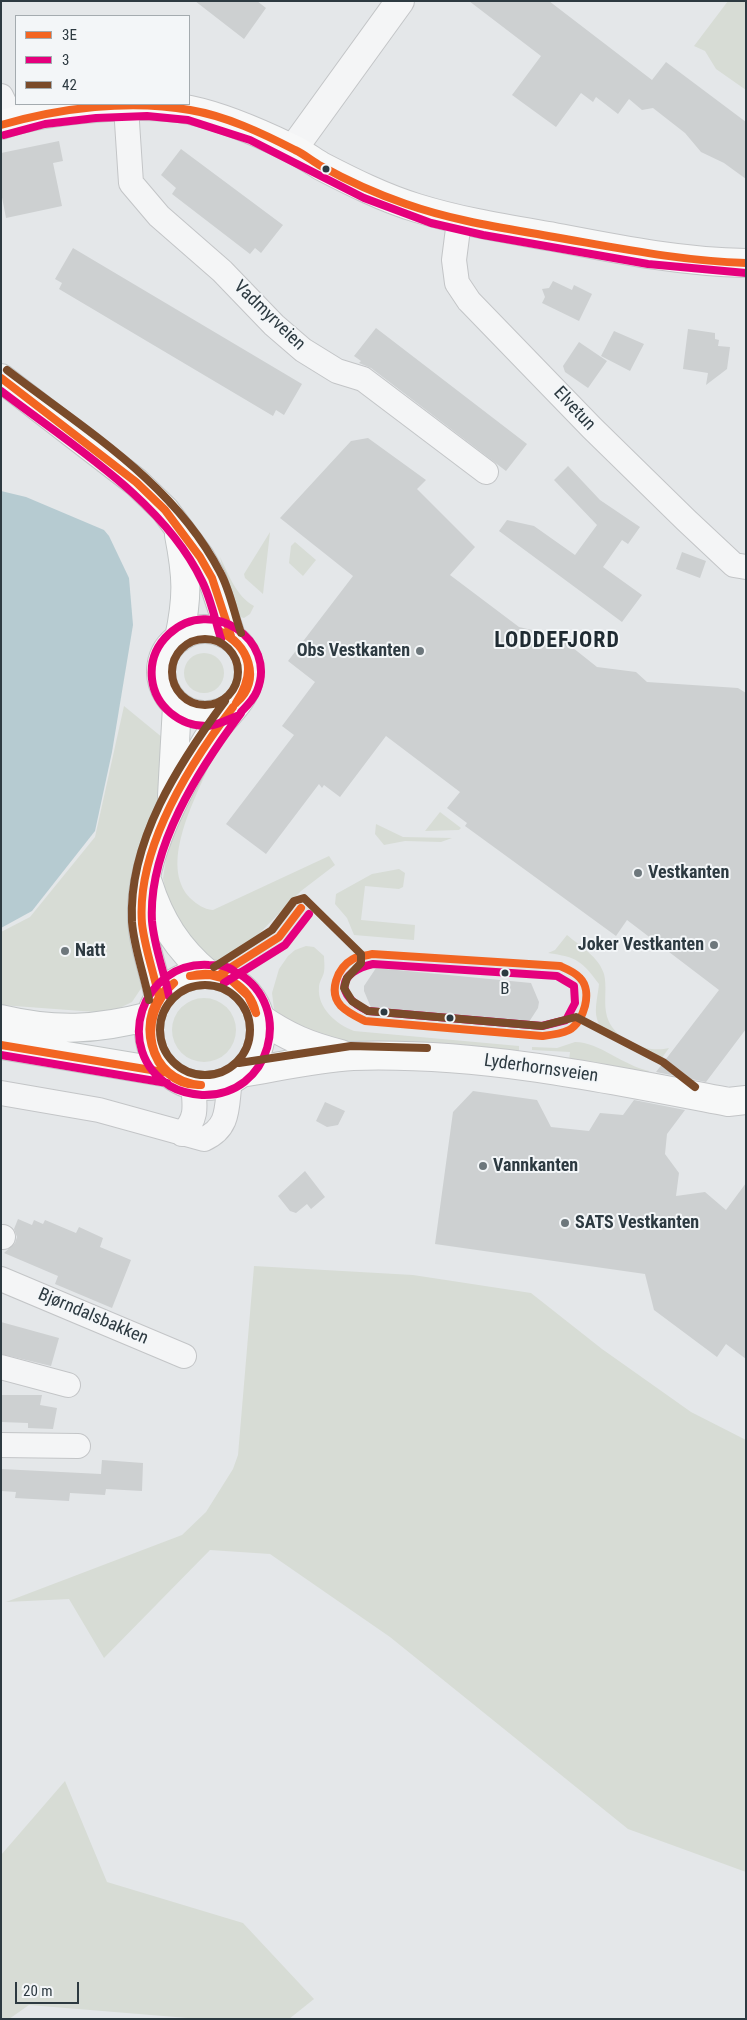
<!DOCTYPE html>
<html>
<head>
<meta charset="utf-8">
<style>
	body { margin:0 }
	#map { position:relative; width:747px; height:2020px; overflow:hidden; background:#e4e7e9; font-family:"Roboto Condensed",sans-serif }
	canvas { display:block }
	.frame { position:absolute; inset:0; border:2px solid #2d3a41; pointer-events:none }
	.legend { position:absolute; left:15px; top:15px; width:175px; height:90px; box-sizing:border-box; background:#f3f6f8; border:1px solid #a4abaf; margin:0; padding:6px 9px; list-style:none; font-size:15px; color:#2d3a41 }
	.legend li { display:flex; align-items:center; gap:10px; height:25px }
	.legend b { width:25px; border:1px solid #a4abaf }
	.scale { position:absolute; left:15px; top:1982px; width:64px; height:22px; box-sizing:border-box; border:2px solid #2d3a41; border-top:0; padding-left:6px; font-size:15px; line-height:18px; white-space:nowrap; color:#2d3a41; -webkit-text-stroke:4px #f3f6f8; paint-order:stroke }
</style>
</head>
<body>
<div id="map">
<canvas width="747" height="2020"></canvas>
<div class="frame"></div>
<ul class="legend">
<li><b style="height:6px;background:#f26522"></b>3E</li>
<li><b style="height:6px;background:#e5007d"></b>3</li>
<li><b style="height:6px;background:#7a4b2a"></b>42</li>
</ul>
<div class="scale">20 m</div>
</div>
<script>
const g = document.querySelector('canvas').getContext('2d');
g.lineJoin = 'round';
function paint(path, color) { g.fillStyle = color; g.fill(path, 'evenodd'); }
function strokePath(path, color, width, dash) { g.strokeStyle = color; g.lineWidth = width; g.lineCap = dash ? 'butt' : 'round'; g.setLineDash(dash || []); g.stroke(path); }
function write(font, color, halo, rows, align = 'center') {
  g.font = font + ' "Roboto Condensed",sans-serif'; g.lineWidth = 4; g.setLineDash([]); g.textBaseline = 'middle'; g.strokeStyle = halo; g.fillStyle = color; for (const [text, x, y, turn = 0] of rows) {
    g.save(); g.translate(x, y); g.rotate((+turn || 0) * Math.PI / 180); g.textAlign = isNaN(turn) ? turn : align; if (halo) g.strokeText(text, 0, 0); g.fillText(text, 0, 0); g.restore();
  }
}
const green = new Path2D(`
	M728,1H746V90L716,69L705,51L694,46Z
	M270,532L263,594L245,578L244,574Z
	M295,542L316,560L303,576L289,563L291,546Z
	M220,557C229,575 236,596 254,606L250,614L244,618L237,616L233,612Z
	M184 673a20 20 0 1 1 40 0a20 20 0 1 1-40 0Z
	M124,706L163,738L165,773L139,964L142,987L132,1002L109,1013L1,1005V932L30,917L95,837Z
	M205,766L208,768C194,802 159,865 190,898C198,905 203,909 213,910L329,856L335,865L301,891L246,947L234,956L220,960H209L172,922L163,878L168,848L178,818Z
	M440,812L461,828L459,830L425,831Z
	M376,824L403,837L452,838L441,842L405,841L384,845L375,834Z
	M399,869L405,873L403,887L399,889L365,886L361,920L415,925L414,940L354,935L347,918L335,904L336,894L372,874Z
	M567,935C580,946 599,957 604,974C607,986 604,1000 606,1012C610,1039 646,1054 669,1048L659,1062C641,1053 602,1041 597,1019C594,1009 598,995 599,984C582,961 577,957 548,953L555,950Z
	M306,946L314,947L324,956C324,961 325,967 324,972C323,977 319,982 319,987C317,1008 336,1024 354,1031L519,1046V1055L370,1046L317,1037L285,1023L274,1009L272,993L279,969L288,956L295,950Z
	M172 1030a32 32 0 1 1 64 0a32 32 0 1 1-64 0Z
	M575,1042C599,1042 624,1066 649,1071L647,1077L569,1061L570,1052L532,1050V1047L557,1048Z
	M254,1266L413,1275L531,1293L602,1349L691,1412L746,1440V1872L628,1829L390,1637L270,1554L210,1550L104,1658L69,1599L6,1602L182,1535L206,1512L233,1469L238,1455Z
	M65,1781L107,1882L243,1923L314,1999L289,2019H200L29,2005L9,2019H1V1855Z`);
const water = new Path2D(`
	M1,491L26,497L104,530L109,536L129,578L133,625L112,752L95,831L32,911L1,928Z`);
const building = new Path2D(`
	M195,1H257L266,8L244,39Z
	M469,1H549L652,80L666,62L746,122V179L724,163L701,152L685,133L653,108L642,110L629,99L618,114L596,97L593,102L581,93L556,127L512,95L541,56Z
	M59,141L63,161L53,163L62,206L6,218L1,192V153Z
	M181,149L283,225L261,253L255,248L250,254L172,194L176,188L161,175Z
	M73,248L302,384L284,415L276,410L273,416L59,289L62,283L55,279Z
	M553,281L572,290L574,285L592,294L579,321L542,303L545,297L542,289L549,288Z
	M376,328L527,444L506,471L371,368L359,363L361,361L354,356Z
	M688,329L715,333V339L719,340L718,346L730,347L727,369L706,385L708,373L683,369Z
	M614,331L644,344L630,371L601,356Z
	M579,342L607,361L588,388L565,372L563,366Z
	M368,438L426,480L417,489L475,547L450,575L519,627L558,636L597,667L636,672L647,682L738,688L746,693V1029L706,1082L656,1072L719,990L627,920L616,936L465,826L467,823L447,808L460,792L386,736L340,797L324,785L322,788L319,784L266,854L226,824L294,735L282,726L315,682L288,661L353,576L280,518L351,441Z
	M568,466L600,500L640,527L628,544L622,540L603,567L642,595L622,622L499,531L507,520L534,526L575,555L597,525L554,480Z
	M682,552L706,561L700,578L676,569Z
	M376,968L531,983L539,1002L538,1008L527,1025L372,1010L364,991V986Z
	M473,1091L537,1100L551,1127L589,1131L600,1113L623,1115L634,1100L685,1110L667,1134L665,1154L679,1173L676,1196L705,1192L726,1210L746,1183V1359L726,1344L717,1357L654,1310L645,1274L435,1244L453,1112Z
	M325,1102L345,1111L338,1125L327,1127L316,1121Z
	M305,1171L325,1197L311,1209L307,1204L296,1213L290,1211L278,1196Z
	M18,1219L32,1225L34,1220L43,1224L45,1220L76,1233L79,1227L103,1238L100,1247L131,1260L112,1308L55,1284L58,1276L4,1253L15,1243L17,1237L14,1229Z
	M1,1322L59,1338L51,1366L1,1354Z
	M1,1395H42L40,1405L57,1408L53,1429L28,1428V1423L1,1422Z
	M102,1460L143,1463L142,1491L106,1489L105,1495L70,1493L69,1501L15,1498L16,1492L1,1491V1469L101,1474Z`);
const minor = new Path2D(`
	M1,96L13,121
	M126,107L131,183L159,216L222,271L274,325L303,350L337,371L363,379L486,472
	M459,221L454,260L457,283L469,301L592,428L686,520L734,565L746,567
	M1,1093L99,1110L204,1139C231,1127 226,1105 230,1080
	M182,1134C198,1118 195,1106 193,1085
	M1,1237H3
	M1,1279L184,1356
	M1,1367L68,1385
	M1,1445L78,1446`);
const tertiary = new Path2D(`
	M293,149L400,1`);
const secondary = new Path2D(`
	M1,125C46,109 144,101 190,110C224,117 260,133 291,148C302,153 311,160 321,166C352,182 384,198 417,208C462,222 508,229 554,237C617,249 681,262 746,263
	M260,1018C287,1037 309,1046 341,1054
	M241,1073C278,1067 316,1058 353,1056C480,1052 604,1078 728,1102L746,1100`);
const primary = new Path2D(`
	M1,378L136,482L165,510L200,557L212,578L231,636
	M179,638C188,597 187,576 179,535
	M172,796L177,706
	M148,883C160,921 178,949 208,974
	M149 1030a56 56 0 1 1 112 0a56 56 0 1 1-112 0Z
	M159,998C154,970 141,940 142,912C142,854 178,789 207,740C220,719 245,703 249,678C255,641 210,615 180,637C135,668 177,739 233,707
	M1,1019C56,1032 96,1030 150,1016
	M1,1045L169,1073`);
const bus1 = new Path2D(`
	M1,125C60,108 129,99 190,110C226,116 262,133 295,150C304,154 312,161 321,166C348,181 377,194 406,204C454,221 504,228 554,237C618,248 681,261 746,263
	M1,378L136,482L165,510L200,557L212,578L231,636
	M219,631C248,642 263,681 236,703
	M219,631C253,649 255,673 236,703
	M372,954L560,966C567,969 575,972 580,978C593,991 584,1022 569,1030C561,1034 551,1035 542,1036L365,1021C357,1017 348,1013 341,1006C328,992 337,968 353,959C359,956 366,956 372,954Z
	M219,975L279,937L301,908
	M190,976C202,972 219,973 230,980
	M190,976L210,975L230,980
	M232,981C244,988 253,998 256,1013
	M232,981L248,996L256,1013
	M174,983C136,1017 146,1080 201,1085
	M174,983C130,1010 149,1088 201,1085
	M159,998C154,973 145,949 142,924C136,848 189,765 233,707
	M1,1045L169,1073`);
const bus2 = new Path2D(`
	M4,135L45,124L96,118L147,116L188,120L250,140L364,198L431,223L483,235L648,264L746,273
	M1,391C70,444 164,501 202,581C211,599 215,620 221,639
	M237,716C227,720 218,725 208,726C180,727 155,706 152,679C150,661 156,646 169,634C211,595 278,640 257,691C254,699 247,706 241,712
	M373,964L557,976L574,986L575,1003L566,1020L542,1026L368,1011C334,995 338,972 373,964Z
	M234,971C226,965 219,965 209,965C141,961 112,1050 170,1086C180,1092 191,1094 202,1095C271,1097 295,1007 238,973
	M224,983L285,945L309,914
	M169,996C164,971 154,946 152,921C148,848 199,769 241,713
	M1,1055L167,1083`);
const bus3 = new Path2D(`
	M7,370C84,429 174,483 220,572C230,590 234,613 241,633
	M172 672a33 33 0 1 1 66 0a33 33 0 1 1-66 0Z
	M214,967L272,930L294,901L304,898L361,954V963L347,978L344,988L352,1001L368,1011L542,1026L576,1017L663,1062L695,1087
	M160 1030a45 45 0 1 1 90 0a45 45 0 1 1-90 0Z
	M149,1000C144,974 134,948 132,922C128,841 179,763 225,701
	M239,1063L351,1046L427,1048`);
const markers = [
	[326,169,4.5,"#2d3a41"],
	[420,651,5,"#6d777c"],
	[638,873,5,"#6d777c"],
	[714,945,5,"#6d777c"],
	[65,951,5,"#6d777c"],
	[505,973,4.5,"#2d3a41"],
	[384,1012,4.5,"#2d3a41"],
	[450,1018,4.5,"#2d3a41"],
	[483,1166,5,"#6d777c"],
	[565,1223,5,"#6d777c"]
];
const busNames = [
	["B",505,990]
];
const streetNames = [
	["Vadmyrveien",269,316,44],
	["Elvetun",574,409,47],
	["Lyderhornsveien",541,1069,8],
	["Bjørndalsbakken",93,1317,23]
];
const poiNames = [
	["Obs Vestkanten",410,651,"right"],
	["Vestkanten",648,873],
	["Joker Vestkanten",704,945,"right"],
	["Natt",75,951],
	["Vannkanten",493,1166],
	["SATS Vestkanten",575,1223]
];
const districtNames = [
	["LODDEFJORD",557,641]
];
paint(green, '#d7dcd5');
paint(water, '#b6cbd1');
paint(building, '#cdd0d1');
strokePath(minor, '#c3c5c7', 26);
strokePath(tertiary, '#c3c5c7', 30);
strokePath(secondary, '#c3c5c7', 30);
strokePath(primary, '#c1c5c6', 30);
strokePath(minor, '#f4f5f6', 24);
strokePath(tertiary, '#f4f5f6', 28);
strokePath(secondary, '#f7f8f8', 28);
strokePath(primary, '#f7f8f8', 28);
strokePath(bus1, '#f26522', 8);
strokePath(bus2, '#e5007d', 8);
strokePath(bus3, '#7a4b2a', 8);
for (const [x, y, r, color] of markers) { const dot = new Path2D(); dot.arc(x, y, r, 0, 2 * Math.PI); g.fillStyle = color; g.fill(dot); strokePath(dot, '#f3f6f8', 2); }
write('17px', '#2d3a41', '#f3f6f8', busNames);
write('18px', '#2d3a41', '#f3f6f8', streetNames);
write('bold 18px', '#2d3a41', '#f3f6f8', poiNames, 'left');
g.letterSpacing = '1px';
write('bold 22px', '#1f2b32', '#f3f6f8', districtNames);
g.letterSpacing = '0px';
</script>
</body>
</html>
